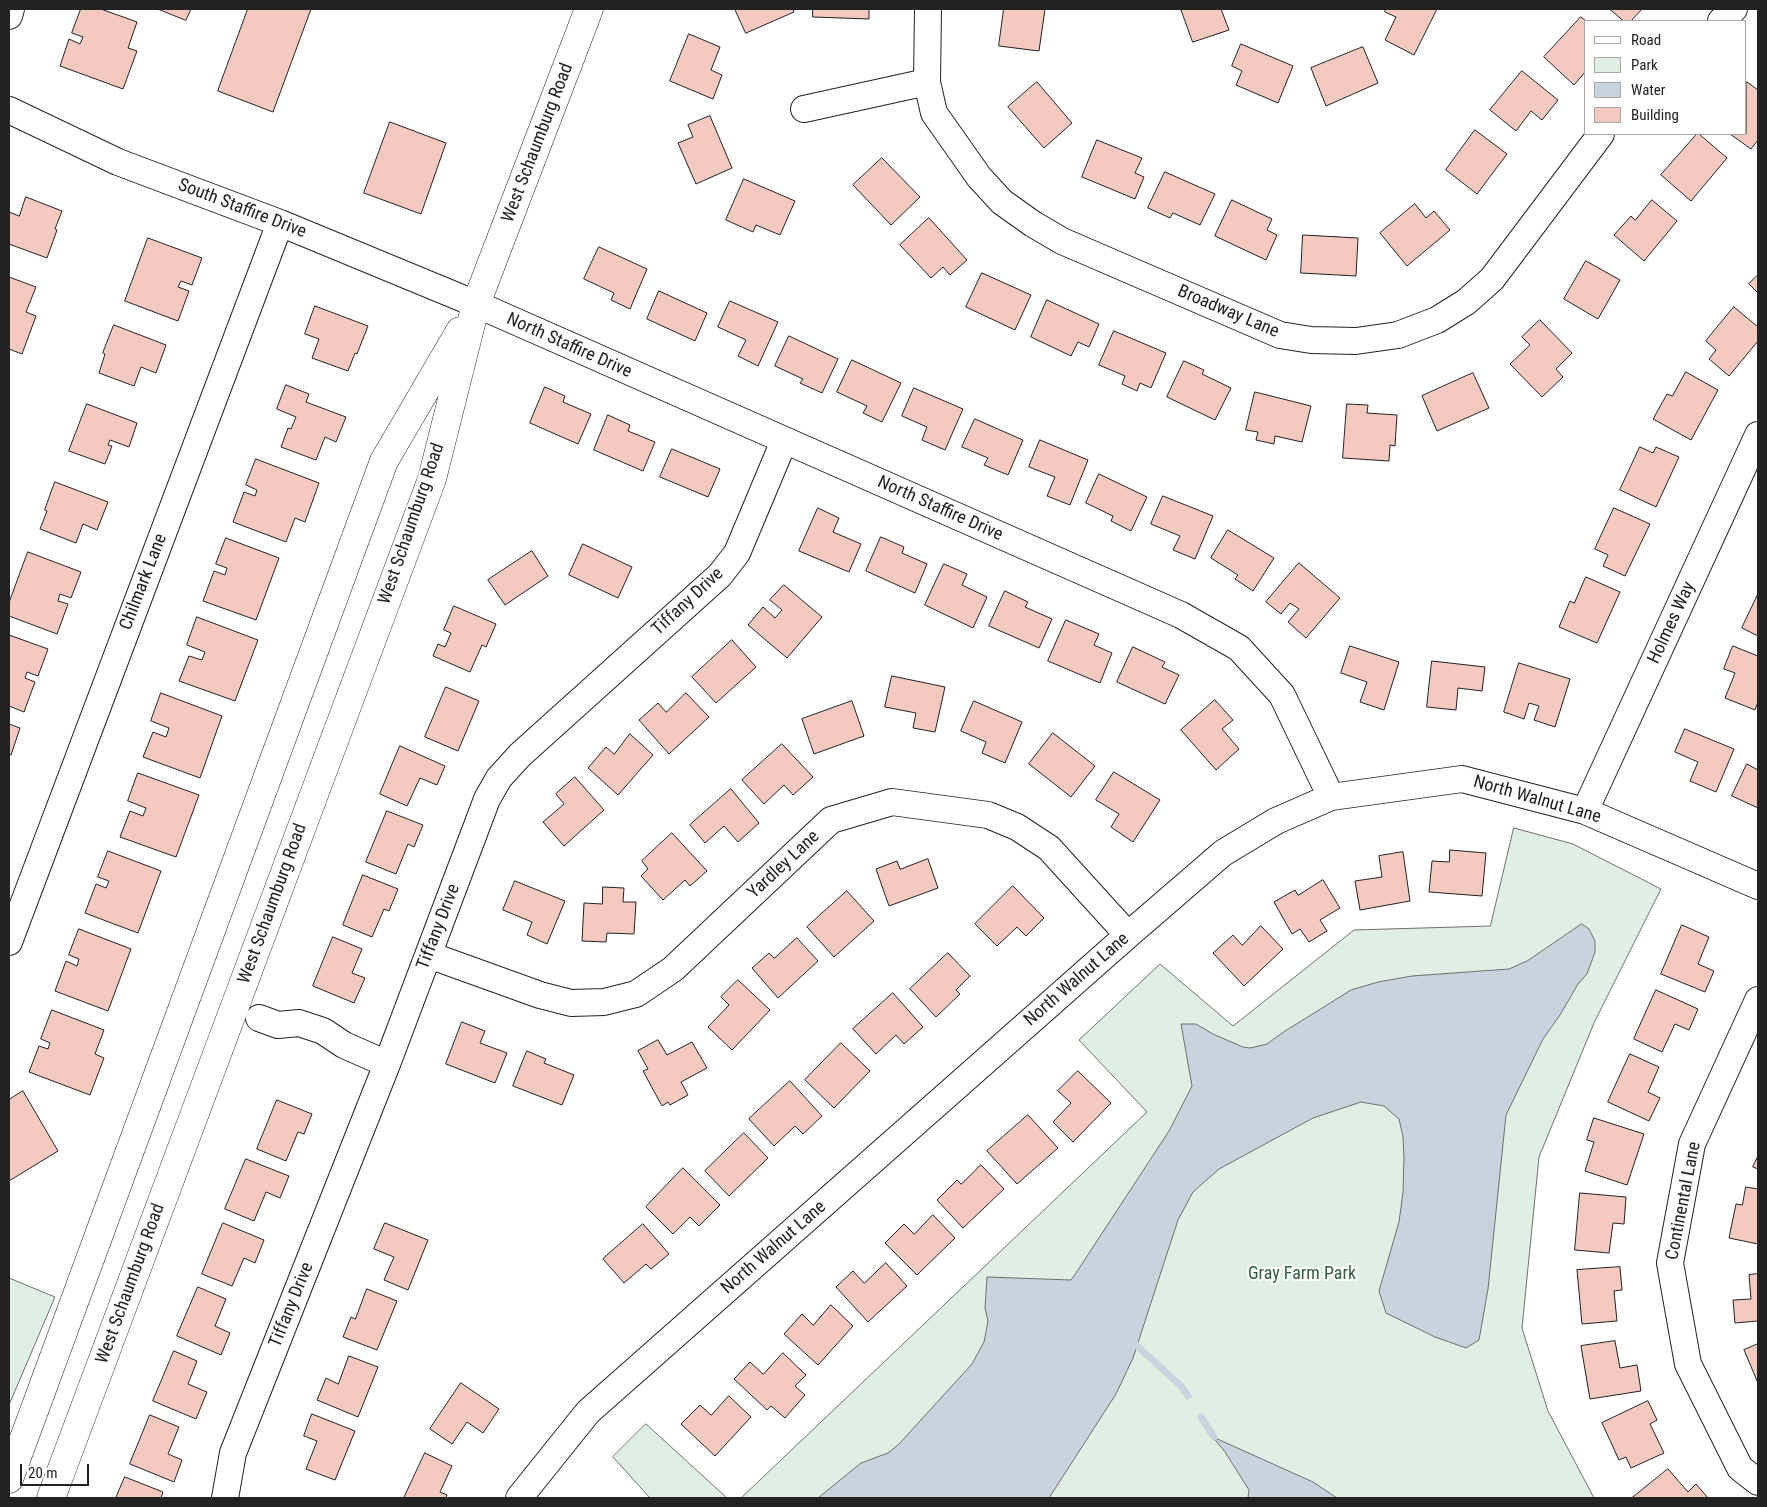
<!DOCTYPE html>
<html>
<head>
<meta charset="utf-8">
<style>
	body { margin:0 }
	#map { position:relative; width:1767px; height:1507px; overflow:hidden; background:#fff; font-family:"Roboto Condensed",sans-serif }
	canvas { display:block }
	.frame { position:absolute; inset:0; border:10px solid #222; pointer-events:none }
	.legend { position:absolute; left:1584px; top:20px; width:162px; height:115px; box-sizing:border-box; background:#fff; border:1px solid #a7a7a7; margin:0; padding:6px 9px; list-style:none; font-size:15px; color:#222 }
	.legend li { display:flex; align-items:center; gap:10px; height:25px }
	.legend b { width:25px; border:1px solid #a7a7a7 }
	.scale { position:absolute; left:20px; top:1464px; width:69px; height:22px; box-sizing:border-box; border:2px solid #222; border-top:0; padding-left:6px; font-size:15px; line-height:18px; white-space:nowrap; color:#222; -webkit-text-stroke:4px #fff; paint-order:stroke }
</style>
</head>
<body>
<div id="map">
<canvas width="1767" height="1507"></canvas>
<div class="frame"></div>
<ul class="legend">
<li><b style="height:6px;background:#fff"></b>Road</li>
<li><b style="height:14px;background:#e0efe3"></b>Park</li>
<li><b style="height:14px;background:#c7d3dd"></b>Water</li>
<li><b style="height:14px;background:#f3c9c0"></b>Building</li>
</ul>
<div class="scale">20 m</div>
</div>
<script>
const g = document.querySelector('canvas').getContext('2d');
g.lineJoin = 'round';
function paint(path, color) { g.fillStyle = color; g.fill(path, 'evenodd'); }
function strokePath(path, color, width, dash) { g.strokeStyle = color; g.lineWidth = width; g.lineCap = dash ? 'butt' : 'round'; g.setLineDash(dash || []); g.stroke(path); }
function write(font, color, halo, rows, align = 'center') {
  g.font = font + ' "Roboto Condensed",sans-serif'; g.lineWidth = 4; g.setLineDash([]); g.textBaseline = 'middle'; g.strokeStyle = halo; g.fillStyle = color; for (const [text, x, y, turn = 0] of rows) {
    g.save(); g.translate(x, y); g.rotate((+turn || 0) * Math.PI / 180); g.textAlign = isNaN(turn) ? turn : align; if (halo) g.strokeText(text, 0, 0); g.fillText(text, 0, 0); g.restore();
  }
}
const green = new Path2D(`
	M1514,828L1573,844L1661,889L1594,1023L1539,1157L1522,1328L1548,1411L1594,1498H741L1147,1112L1079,1040L1160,964L1233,1026L1354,930L1490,926Z
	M9,1278L55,1297L9,1405Z
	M646,1424L727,1498H650L613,1457Z`);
const water = new Path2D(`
	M1582,924L1589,929L1595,941V952L1587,974L1578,984L1560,1015L1543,1039L1506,1115L1488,1289L1479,1340L1466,1348L1435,1337L1386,1313L1379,1291L1399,1222L1403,1192L1404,1158L1403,1137L1399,1119L1384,1106L1361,1102L1313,1118L1219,1169L1193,1192L1178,1220L1133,1358L1116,1394L1049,1498H818L861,1463L888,1453L899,1444L972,1364L984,1342L988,1321L985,1308L987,1277L1071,1280L1076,1273L1169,1131L1192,1086L1181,1024H1196L1213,1034L1243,1047L1250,1048L1267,1044L1282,1033L1351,990L1378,982L1412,976L1509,969L1527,961Z
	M1213,1437L1313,1482L1337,1498H1248L1249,1490L1225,1452Z`);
const stream = new Path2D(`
	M1136,1345L1181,1386L1188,1396
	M1201,1417L1214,1437`);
const building = new Path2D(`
	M81,9H101L137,22L128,48L137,51L123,89L60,66L69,39L80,44L83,37L72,33Z
	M158,9H191L186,20Z
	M248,9H311L273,112L218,91Z
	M735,9H793L794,12L746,33Z
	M813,9H869V19L813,17Z
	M1004,9H1045L1039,51L999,46Z
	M1181,9H1221L1229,30L1193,42Z
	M1386,9H1437L1414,55L1385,40L1396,17L1385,12Z
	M1610,9H1642L1631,21H1624Z
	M1581,17L1586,21V71L1574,85L1544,57Z
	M689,34L720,47L711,70L722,75L713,99L670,81Z
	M1241,44L1293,66L1278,103L1236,85L1242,71L1232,66Z
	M1363,47L1378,83L1326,106L1311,68Z
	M1522,71L1558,100L1542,120L1531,111L1516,131L1490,110Z
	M1037,82L1072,123L1044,148L1008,107Z
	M1747,82L1758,90V140L1751,149L1730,134H1746V84Z
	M710,116L732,168L696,184L678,143L693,137L688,125Z
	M390,122L446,143L421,214L364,193Z
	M1475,130L1507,154L1477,194L1446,170Z
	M1697,134H1699L1727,158L1691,201L1661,175Z
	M1097,140L1142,158L1135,173L1144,177L1135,199L1082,177Z
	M882,158L920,197L891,225L853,185Z
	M1165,172L1215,194L1200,225L1173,213L1170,218L1148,208Z
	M744,179L795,201L780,235L756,225L753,232L726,220Z
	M26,197L62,211L55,229L57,230L47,258L9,244V212L19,216Z
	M1232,200L1272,219L1267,230L1277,235L1266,260L1215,236Z
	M1652,200L1677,221L1644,261L1614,235L1631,216L1635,220Z
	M1415,204L1426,218L1434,211L1450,230L1407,266L1380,233Z
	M929,218L967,260L950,275L943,267L931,278L900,245Z
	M1303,235L1358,238L1356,276L1301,273Z
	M148,238L202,258L192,285L181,281L178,287L189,291L178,321L125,301Z
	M599,247L647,269L630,309L611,300L614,293L584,279Z
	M1586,261L1620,280L1598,319L1564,299Z
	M982,273L1031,295L1015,330L966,307Z
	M1758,275V293L1749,284Z
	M9,277L36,287L26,312L36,316L22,354L9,349Z
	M659,291L707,313L695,341L647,319Z
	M1047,300L1099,324L1089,347L1078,342L1071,356L1031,337Z
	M730,301L778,322L758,366L738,356L746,340L718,327Z
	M315,306L368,326L357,354L355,353L348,371L312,358L319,339L305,334Z
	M1734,307L1758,327V341L1729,376L1709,359L1716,350L1706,341Z
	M1540,320L1572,353L1556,369L1563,377L1542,397L1510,364L1530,345L1522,337Z
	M114,325L166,345L156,373L141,367L134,386L99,373L105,354L103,353Z
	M1114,331L1166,353L1151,388L1140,383L1137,391L1122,384L1125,376L1099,365Z
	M789,336L838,359L822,393L800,383L803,379L775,366Z
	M852,360L901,383L882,422L863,413L867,406L837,392Z
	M1184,361L1204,370L1202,374L1231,388L1215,420L1167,397Z
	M1686,372L1718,390L1691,440L1653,419L1667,394L1672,396Z
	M1473,373L1489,408L1437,431L1422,396Z
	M286,385L309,394L306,402L346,417L336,442L325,437L316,460L281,447L288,428L291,429L296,417L277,409Z
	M545,387L565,396L563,402L591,414L578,444L530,423Z
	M914,388L963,409L945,450L922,440L927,427L902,416Z
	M1255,392L1311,406L1302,442L1275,436L1274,444L1256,440L1258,432L1246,430Z
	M87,404L137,423L129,447L110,440L108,445L112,446L105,464L69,451Z
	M1347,404L1368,405L1367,413L1397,415L1395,446L1390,445L1389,461L1343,458Z
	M608,415L630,425L628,431L655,442L643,471L594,450Z
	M975,419L1023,440L1008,475L984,465L988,458L962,447Z
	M1040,440L1088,460L1070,505L1047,496L1055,477L1029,467Z
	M1640,447L1653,453L1656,447L1679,457L1656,507L1620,490Z
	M672,449L720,469L708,497L660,477Z
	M256,459L319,483L305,522L295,518L286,542L233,522L244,492L255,496L257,490L246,485Z
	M1099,474L1147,497L1131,531L1111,521L1113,516L1086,503Z
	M55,482L108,502L97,530L83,524L76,543L40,529L47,511L45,510Z
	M1163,496L1213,516L1195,559L1173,550L1180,536L1151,524Z
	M818,508L839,518L833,532L861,544L849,572L799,551Z
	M1614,508L1650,524L1625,576L1603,566L1608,555L1595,549Z
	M1228,530L1274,558L1253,591L1235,579L1238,575L1211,558Z
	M881,537L904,547L902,553L927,564L915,593L866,571Z
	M226,538L279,558L256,620L203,601L214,571L225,575L227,568L216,564Z
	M583,544L632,567L618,598L569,575Z
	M532,551L548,576L505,605L488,580Z
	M28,552L81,572L71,598L60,594L58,601L68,604L57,634L9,616V603Z
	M1299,563L1340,598L1306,638L1288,622L1299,609L1290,603L1281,614L1266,602Z
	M944,564L967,574L962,585L987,597L973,628L925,605Z
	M1586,577L1620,592L1597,643L1559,627L1570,601L1574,603Z
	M784,585L822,617L787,658L748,625L763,607L775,618L782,610L770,600Z
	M1005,591L1028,602L1025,607L1052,619L1039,648L989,626Z
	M1758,594V636L1742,628Z
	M454,606L496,624L486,647L482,645L470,672L433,656L438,644L445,647L451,633L444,630Z
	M197,617L258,640L235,701L179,681L189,656L202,660L205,652L187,645Z
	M1066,620L1099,634L1094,645L1112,653L1100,683L1048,661Z
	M9,635L48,649L38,676L27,672L25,678L35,682L24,712L9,706Z
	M732,640L756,667L716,703L692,677Z
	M1350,646L1399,662L1384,710L1360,702L1367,682L1341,673Z
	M1733,646L1758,656V702L1755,710L1725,698L1735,673L1724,669Z
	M1133,647L1165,662L1162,667L1179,675L1165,704L1117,682Z
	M1432,661L1485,667L1482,691L1458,688L1456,710L1427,707Z
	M1519,663L1570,679L1555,727L1534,720L1539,706L1529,703L1524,719L1504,712Z
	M892,676L945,687L935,732L913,728L916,713L885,707Z
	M446,687L479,701L458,751L425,737Z
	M161,693L222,716L200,778L143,757L153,732L166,737L169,728L151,721Z
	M686,693L709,717L669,754L639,720L658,703L666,712Z
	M1215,700L1233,720L1222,729L1239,749L1216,770L1181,730Z
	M852,701L864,736L814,754L802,719Z
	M974,701L1022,722L1005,763L982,753L986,742L961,731Z
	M9,724L20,728L11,755L9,754Z
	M1685,729L1734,749L1716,792L1690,781L1698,762L1675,752Z
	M1053,733L1095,766L1071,797L1029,764Z
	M630,734L653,755L618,795L588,768L606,747L614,754Z
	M782,744L813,777L793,795L784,785L764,804L742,780Z
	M400,746L445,766L437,785L420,778L407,806L380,794Z
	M1747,764L1758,770V808L1732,796Z
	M1114,772L1160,800L1133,842L1111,827L1119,814L1096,800Z
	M138,773L199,795L176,857L120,837L130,811L143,816L146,808L128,801Z
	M575,777L604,810L564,846L543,822L564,804L556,794Z
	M731,789L759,823L738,842L724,826L705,843L690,825Z
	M387,811L423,825L414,847L408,844L396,874L366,862Z
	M672,833L707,871L690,886L685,880L663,900L641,876L648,869L642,861Z
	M1450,850L1486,853L1482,896L1429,892L1432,861L1449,862Z
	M108,851L161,871L138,933L85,913L96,884L106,888L109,881L98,877Z
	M1403,852L1410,901L1360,910L1355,881L1382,877L1379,856Z
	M928,859L938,888L889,906L876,869L897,861L900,869Z
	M363,875L398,889L389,911L384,909L372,937L343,925Z
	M1323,880L1340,908L1320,920L1327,931L1309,942L1300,929L1292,934L1274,902L1295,890L1298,895Z
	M515,881L565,901L547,944L527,935L532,922L503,910Z
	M1013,886L1044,918L1026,936L1017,927L997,946L975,924Z
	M603,887L624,888L623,902H636L634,934L607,933L606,942L582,941L584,903L602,904Z
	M847,891L874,921L834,957L807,927Z
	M1682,925L1709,937L1698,964L1714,971L1705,992L1661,974Z
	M1261,926L1283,949L1244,986L1213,953L1233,935L1242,945Z
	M79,929L131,949L108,1011L55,991L66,961L77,966L79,959L69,955Z
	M333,937L362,949L352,973L365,978L354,1003L313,986Z
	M797,938L818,961L778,998L752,968L769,953L774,958Z
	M948,953L970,976L956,990L960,994L936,1017L910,989Z
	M738,980L770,1010L732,1050L708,1027L729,1005L721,997Z
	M1656,990L1698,1009L1689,1030L1675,1024L1662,1052L1634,1039Z
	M893,993L923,1027L904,1044L896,1035L876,1054L853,1029Z
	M52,1010L104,1030L95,1054L104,1058L90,1095L29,1072L39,1046L48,1049L50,1043L41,1039Z
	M462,1022L485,1031L480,1043L507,1053L495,1083L446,1064Z
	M658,1040L667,1055L692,1042L707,1068L681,1082L688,1095L670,1105L668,1102L662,1106L643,1071L648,1069L638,1051Z
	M841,1043L870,1071L834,1108L805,1080Z
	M527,1051L546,1059L544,1063L574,1075L562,1105L513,1086Z
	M1630,1054L1659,1067L1648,1092L1660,1098L1649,1121L1608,1102Z
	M1078,1071L1111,1103L1073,1142L1053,1122L1071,1103L1058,1091Z
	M790,1081L822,1116L803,1134L795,1126L774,1146L749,1119Z
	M23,1091L58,1151L9,1181V1100Z
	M277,1100L312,1114L304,1134L298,1132L286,1161L257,1149Z
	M1028,1115L1058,1148L1017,1184L987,1151Z
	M1594,1118L1644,1134L1627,1185L1585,1171L1594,1142L1587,1140Z
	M744,1133L768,1158L729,1196L705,1171Z
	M1758,1156V1169L1753,1167Z
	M246,1159L289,1176L280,1198L266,1192L254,1221L225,1209Z
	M981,1165L1004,1189L963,1228L937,1200L957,1180L961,1184Z
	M683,1168L720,1205L699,1226L690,1217L673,1234L646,1207Z
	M1746,1187L1758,1189V1244L1729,1238L1736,1204L1742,1205Z
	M1580,1193L1626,1197L1624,1224L1613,1223L1609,1253L1575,1250Z
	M933,1215L955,1238L917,1275L885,1243L904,1224L914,1234Z
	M223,1223L264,1240L255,1263L244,1258L232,1286L202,1274Z
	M385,1223L428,1240L408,1290L384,1280L394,1257L374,1249Z
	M643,1224L669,1254L651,1269L646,1264L624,1283L603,1259Z
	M886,1263L907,1286L868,1322L836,1287L853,1271L864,1283Z
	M1620,1267L1622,1290L1614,1291L1617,1321L1582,1324L1577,1270Z
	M1758,1274V1321L1735,1323L1733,1300L1751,1299L1749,1275Z
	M198,1287L226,1299L215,1326L230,1333L221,1355L177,1336Z
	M367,1289L397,1301L377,1350L343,1337L351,1317L355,1319Z
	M831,1305L853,1326L818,1365L784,1334L802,1314L813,1325Z
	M1615,1341L1620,1368L1637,1365L1641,1391L1590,1399L1581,1346Z
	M1758,1344V1383L1744,1350Z
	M174,1351L197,1361L188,1384L207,1392L196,1419L153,1401Z
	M783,1353L806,1375L795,1386L805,1395L785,1418L771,1406L767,1410L734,1379L750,1362L763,1374Z
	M349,1356L378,1367L358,1417L317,1400L326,1378L338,1384Z
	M461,1383L499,1409L483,1433L467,1422L452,1444L430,1429Z
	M729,1396L751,1417L715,1456L681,1424L700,1405L711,1415Z
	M1648,1401L1657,1420L1650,1424L1664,1453L1631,1468L1626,1457L1619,1460L1602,1423Z
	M312,1414L355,1431L335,1480L306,1469L317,1441L304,1436Z
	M150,1415L179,1427L168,1454L182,1460L174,1482L130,1464Z
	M425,1453L452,1466L440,1492L447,1495L446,1498H404Z
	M1668,1469L1688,1492L1696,1484L1708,1498H1632Z
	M125,1477L163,1492L161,1498H116Z`);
const minor = new Path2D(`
	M928,9L927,82L934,113L979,177L1002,202L1033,224L1062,241L1280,335L1311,340L1356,341L1398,335L1437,320L1466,302L1492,279L1601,134
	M9,16L11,9
	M1721,21L1734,9
	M804,109L927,82
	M9,110L118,162L280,223L476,304L1181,615L1239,648L1282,695L1331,797
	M1585,811L1758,435
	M9,942L280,223
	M429,955L540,995L571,1003L604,1002L636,994L673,969L831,820L892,802L988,815L1017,827L1049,848L1128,935
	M1758,1000L1692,1144L1670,1263L1688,1364L1740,1468L1758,1482
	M259,1018L278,1025L299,1023L323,1031L344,1045L387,1064
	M225,1498L233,1453L387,1064L487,799L499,778L520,755L720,575L737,553L784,441
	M519,1498L588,1412L1128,935L1223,853L1276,821L1331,797L1462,779L1585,811L1758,886`);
const major = new Path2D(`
	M9,1479L384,461L460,331
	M51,1498L432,479L476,304L589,9`);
const streetNames = [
	["West Schaumburg Road",538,143,-69],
	["South Staffire Drive",242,209,21],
	["Broadway Lane",1228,312,23],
	["North Staffire Drive",569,346,24],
	["North Staffire Drive",940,509,24],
	["West Schaumburg Road",412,524,-71],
	["Chilmark Lane",144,582,-69],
	["Tiffany Drive",688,602,-43],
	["Holmes Way",1672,623,-65],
	["North Walnut Lane",1537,800,16],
	["Yardley Lane",784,865,-43],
	["West Schaumburg Road",273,904,-70],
	["Tiffany Drive",439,927,-69],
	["North Walnut Lane",1077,980,-41],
	["Continental Lane",1684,1201,-79],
	["North Walnut Lane",774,1248,-41],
	["West Schaumburg Road",131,1284,-70],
	["Tiffany Drive",292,1305,-68]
];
const parkNames = [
	["Gray Farm Park",1302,1274]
];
paint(green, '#e0efe3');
strokePath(green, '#6f6f6f', 1);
paint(water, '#c7d3dd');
strokePath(water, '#6f6f6f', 1);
strokePath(stream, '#c7d3dd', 7);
paint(building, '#f3c9c0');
strokePath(building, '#222', 1);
strokePath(minor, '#222', 28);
strokePath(major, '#222', 29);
strokePath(minor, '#fff', 26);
strokePath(major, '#fff', 28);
write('18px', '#222', '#fff', streetNames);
write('18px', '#2f5e38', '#fff', parkNames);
</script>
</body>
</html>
